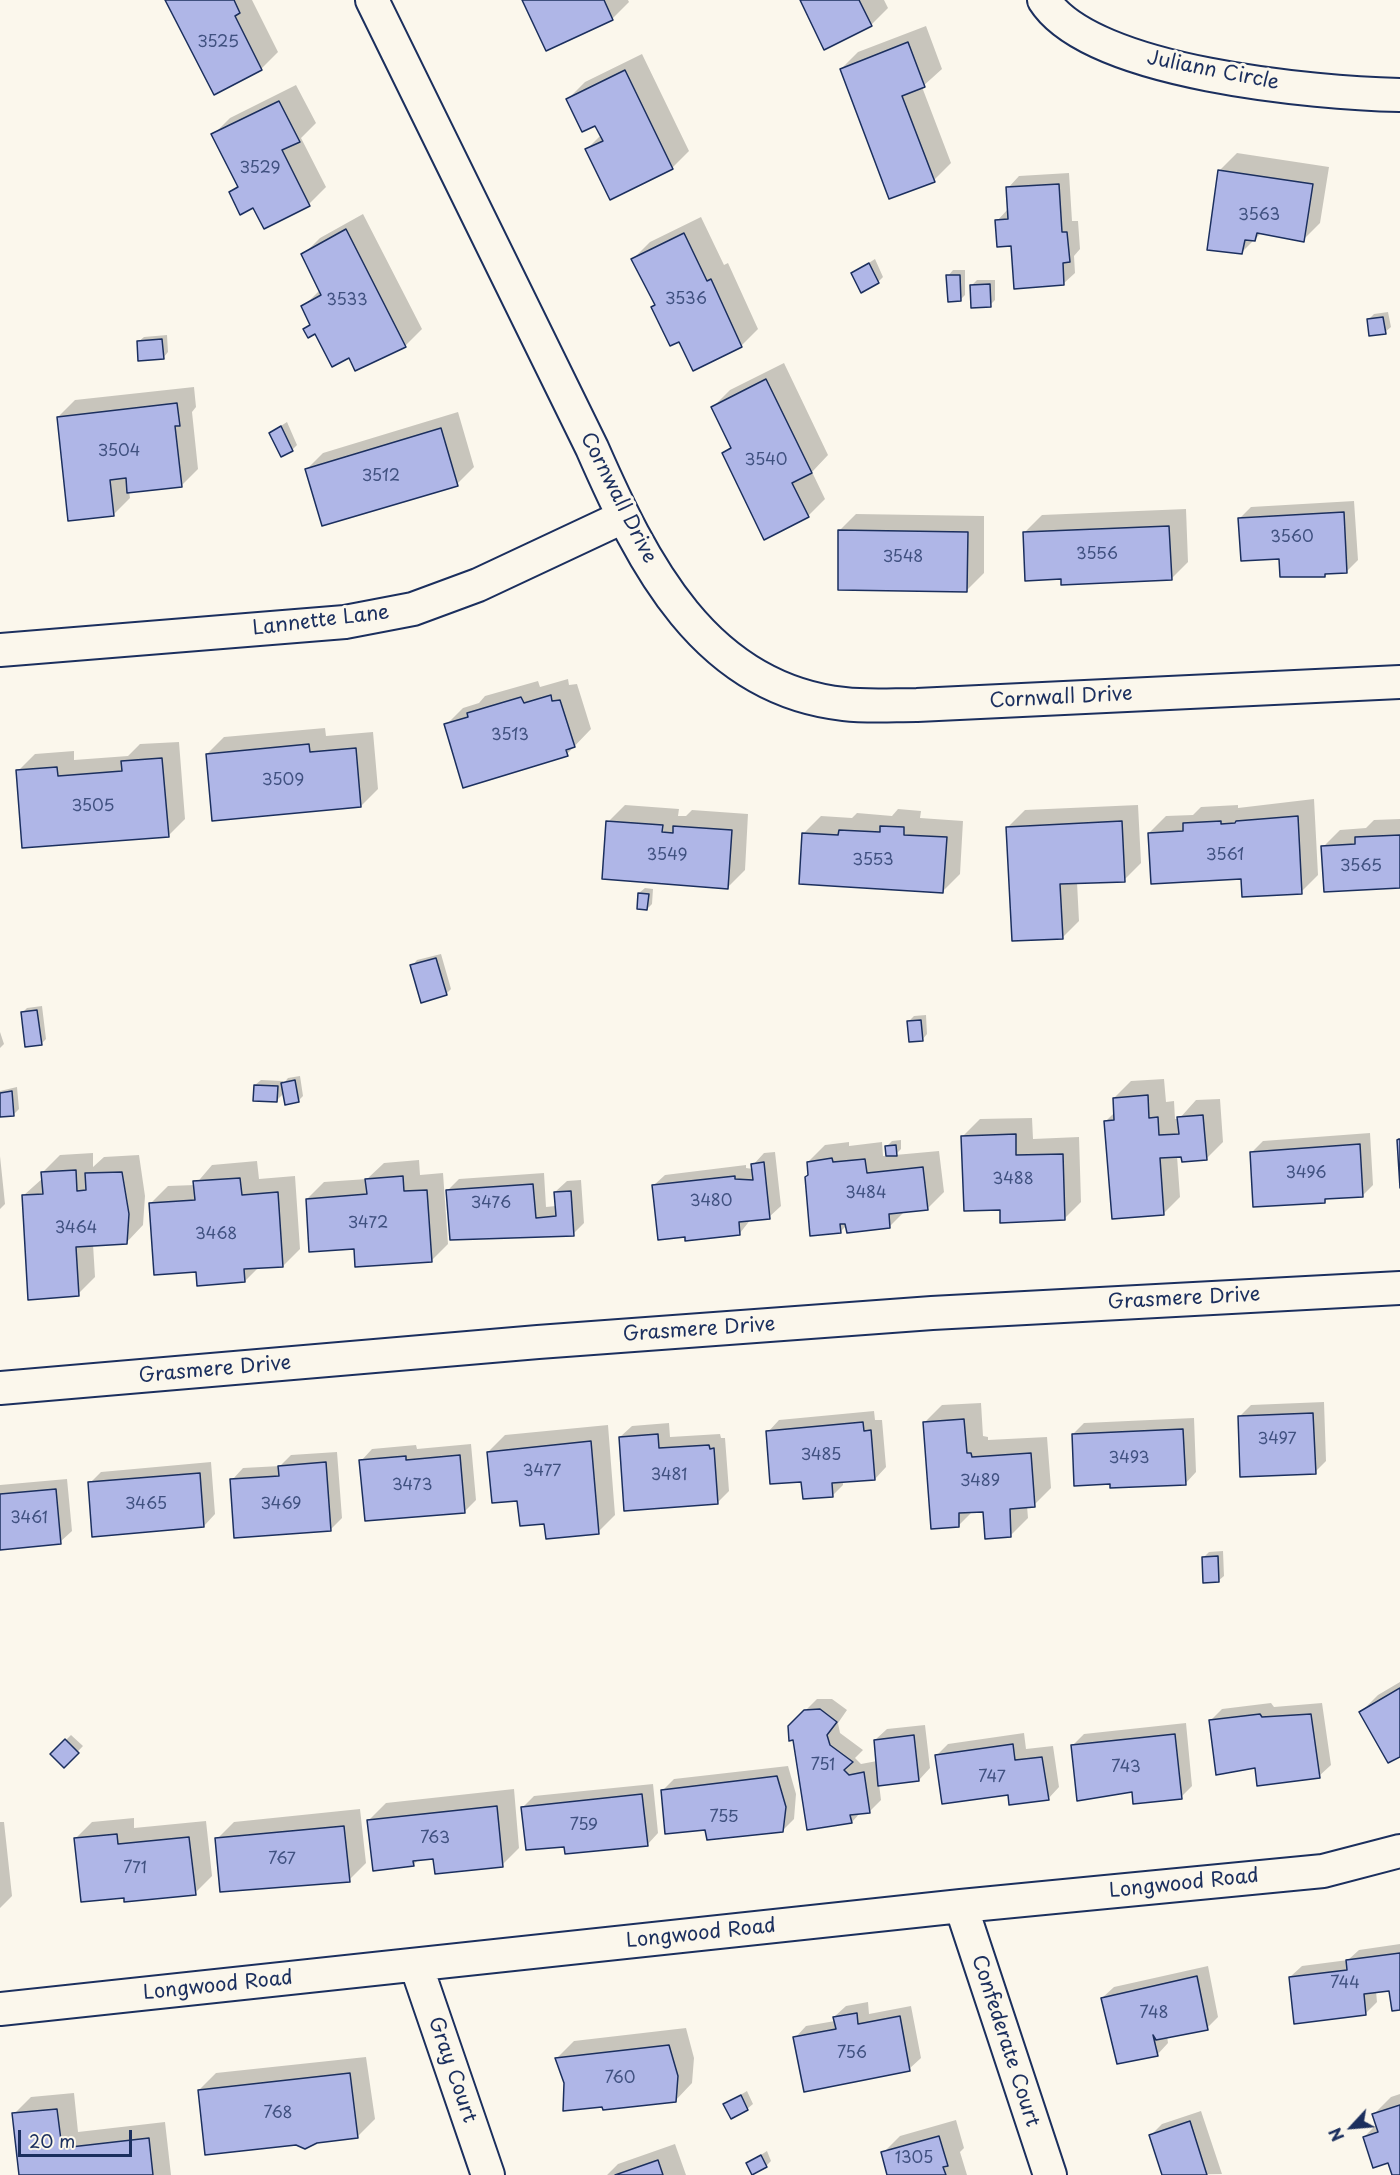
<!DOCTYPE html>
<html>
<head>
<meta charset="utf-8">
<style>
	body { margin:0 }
	#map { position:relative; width:1400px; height:2175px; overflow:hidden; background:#fbf7ec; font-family:"Playpen Sans",sans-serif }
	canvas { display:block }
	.north { position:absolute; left:1322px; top:2097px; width:60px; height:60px; -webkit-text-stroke:4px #fbf7ec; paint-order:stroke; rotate:244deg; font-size:16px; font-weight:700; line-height:24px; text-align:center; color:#1b2f5e }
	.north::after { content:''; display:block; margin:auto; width:21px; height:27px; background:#1b2f5e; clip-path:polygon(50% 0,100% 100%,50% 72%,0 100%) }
	.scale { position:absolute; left:18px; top:2130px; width:114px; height:27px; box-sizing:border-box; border:3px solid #1b2f5e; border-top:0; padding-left:8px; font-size:18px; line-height:21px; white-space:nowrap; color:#1b2f5e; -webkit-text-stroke:4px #fbf7ec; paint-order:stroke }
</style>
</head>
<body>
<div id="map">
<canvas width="1400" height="2175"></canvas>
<div class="north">N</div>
<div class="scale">20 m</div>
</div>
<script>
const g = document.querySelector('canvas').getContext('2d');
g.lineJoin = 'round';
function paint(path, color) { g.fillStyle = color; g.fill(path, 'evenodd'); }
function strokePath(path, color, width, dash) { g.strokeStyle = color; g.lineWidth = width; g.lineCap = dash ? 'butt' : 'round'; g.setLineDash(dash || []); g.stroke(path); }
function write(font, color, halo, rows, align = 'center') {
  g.font = font + ' "Playpen Sans",sans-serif'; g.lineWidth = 6; g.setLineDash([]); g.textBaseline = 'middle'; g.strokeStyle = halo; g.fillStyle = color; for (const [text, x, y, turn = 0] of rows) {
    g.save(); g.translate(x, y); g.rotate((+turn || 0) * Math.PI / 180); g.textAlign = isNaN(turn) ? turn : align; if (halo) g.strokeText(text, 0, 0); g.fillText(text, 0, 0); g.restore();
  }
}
const shadow = new Path2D(`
	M167,0H252L278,52L261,69Z
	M524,0H628L629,2L612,19Z
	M801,0H884L888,8L871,25Z
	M926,26L942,69L922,87L951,163L934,180L841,69L858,52Z
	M642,54L689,151L672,168L587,149L601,135L596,124L568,99L585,82Z
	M296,85L316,123L301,138L326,187L309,204L254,206L231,192L239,184L213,135L230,118Z
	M1237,153L1329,167L1320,223L1303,240L1261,233L1241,253L1220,170Z
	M1069,173L1072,221H1078L1080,249L1074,256L1075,273L1063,284L1013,244L997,221L1008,209V188L1019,176Z
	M363,214L422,329L405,346L350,356L316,332L305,329L311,324L303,307L320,290L303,255L320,238Z
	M701,217L724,265L728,263L758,329L741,346L679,340L653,307L656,304L633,259L650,242Z
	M875,259L883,277L878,282L853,273Z
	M953,270H965V295L960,300L948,276Z
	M977,280H995V300L990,305L972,285Z
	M1388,312L1391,327L1385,332L1369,319L1374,314Z
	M167,335L168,352L163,358L138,342L144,337Z
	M784,363L828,455L812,472L825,499L808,516L724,454L732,446L713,407L730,390Z
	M194,387L196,407L192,412L198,469L181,486L129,491L130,498L113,515L58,417L75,400Z
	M458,412L474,467L457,484L306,470L323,453Z
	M287,422L297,445L292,450L270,433Z
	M1354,501L1358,560L1346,572L1328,573L1325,576L1280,558L1240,518L1251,507Z
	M1186,509L1188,562L1171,579L1062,578L1025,532L1042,515Z
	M856,514L984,516V573L967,590L839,531Z
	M568,679L569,685L577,684L591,729L567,754L446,725L463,708L479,703L485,696L538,681L540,687Z
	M325,728L326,736L373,732L378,789L361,806L207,754L224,737Z
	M179,742L185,819L168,836L18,771L35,754L74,751V760L128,756L140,744Z
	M1314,799L1318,875L1301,892L1243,877L1149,833L1166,816L1193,815L1201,807L1238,805V808Z
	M625,805L679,809L678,816H686L692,810L748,814L745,870L728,887L608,822Z
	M1138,805L1141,863L1124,880L1077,882L1079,921L1062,938L1008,827L1025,810Z
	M898,809L921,811L920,818L963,821L960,874L943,891L804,833L821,816L852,818L857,813L892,816Z
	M1400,819V886L1323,847L1340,830L1366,828L1374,820Z
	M645,888L653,889L652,904L647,909L639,893Z
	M441,954L451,989L446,994L412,966L417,960Z
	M42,1006L46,1039L41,1044L22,1013L27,1008Z
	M926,1015L927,1034L922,1040L908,1022L914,1016Z
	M0,1032L4,1044L0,1048Z
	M300,1076L303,1096L298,1101L284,1093L277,1100L255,1085L261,1080L283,1081V1084L288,1078Z
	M1164,1079L1166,1102L1174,1101L1175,1119H1179L1196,1100L1220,1099L1223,1142L1206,1159L1177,1156L1180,1197L1163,1214L1106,1121L1115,1112L1114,1098L1131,1081Z
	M17,1087L19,1109L14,1114L0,1116V1091Z
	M1032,1118L1033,1139L1079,1137L1081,1202L1064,1219L1001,1209L963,1136L980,1119Z
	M1370,1133L1373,1185L1362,1196L1329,1197L1325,1201L1252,1152L1263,1141Z
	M901,1140V1149L895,1155L939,1151L944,1192L927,1209L905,1211L889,1227L847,1225L840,1232L809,1175L808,1162L825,1145L849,1142V1146L882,1142L883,1156H887V1146L892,1141Z
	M775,1152L781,1206L769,1217L751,1219L740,1233L653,1186L665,1175L746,1165V1168L753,1169V1165L764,1153Z
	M93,1153V1167L104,1157L139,1155L145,1196L143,1225L126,1243L93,1244L95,1277L78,1294L24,1195L43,1178V1172L60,1155Z
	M0,1156L5,1204L0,1209Z
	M419,1160L420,1175L443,1173L448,1244L431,1261L307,1199L324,1182L367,1179L384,1163Z
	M257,1161L259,1179L295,1176L300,1249L283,1266L259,1267L245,1281L197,1271L151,1203L168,1186L195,1185L212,1165Z
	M544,1173L546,1207L556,1206L555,1192L567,1181L581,1180L584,1223L573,1234L448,1190L459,1179Z
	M1324,1402L1326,1461L1315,1472L1239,1417L1251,1405Z
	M981,1403L983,1436L988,1437V1440L1047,1437L1051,1488L1034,1505L1027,1506L1028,1518L1011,1535L984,1511H973L958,1526L925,1422L942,1405Z
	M874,1411L875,1420H882L886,1467L875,1479L843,1481V1485L832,1496L803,1480L768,1432L779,1420Z
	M1194,1418L1196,1472L1185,1484L1112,1483L1073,1434L1084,1423Z
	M669,1423L670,1437L720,1434L721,1438H725L729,1491L718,1502L620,1437L632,1426Z
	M608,1425L615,1515L598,1532L545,1522L519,1499L488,1452L505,1435Z
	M471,1444L476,1500L465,1511L361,1461L372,1449L416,1445L417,1449Z
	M337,1452L342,1518L331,1529L232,1480L243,1468L280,1466L291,1455Z
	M211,1462L215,1514L204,1526L90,1483L101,1472Z
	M67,1479L72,1531L60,1542L0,1548V1485Z
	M1223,1551L1224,1576L1218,1581L1203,1558L1209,1552Z
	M1400,1682V1755L1361,1712L1378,1695Z
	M817,1699H832L847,1710L838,1723L840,1733L863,1750L855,1758L861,1764L877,1761L875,1740L887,1729L925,1725L930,1768L919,1780L879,1784L881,1800L870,1811L861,1812L852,1822L808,1828L794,1739L789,1727Z
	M1271,1703L1274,1707L1322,1703L1331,1765L1319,1776L1256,1766L1210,1721L1222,1709Z
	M1186,1723L1192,1786L1181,1797L1133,1790L1073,1745L1084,1734Z
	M1024,1733L1026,1749L1053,1746L1059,1787L1048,1799L1009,1794L937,1755L948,1744Z
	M71,1735L83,1746L64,1766L52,1754Z
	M788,1766L796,1794L794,1819L782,1831L707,1828L662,1791L674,1779Z
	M653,1784L658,1833L647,1845H565L523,1807L534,1796Z
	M514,1789L519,1848L502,1865L435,1857L419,1859L413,1865L369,1820L386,1803Z
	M360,1809L366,1863L349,1880L217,1839L234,1822Z
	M134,1818V1828L206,1821L212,1876L195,1893L125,1896L75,1839L92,1822Z
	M0,1822H4L12,1896L0,1908Z
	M1400,1944V2009L1391,1989L1376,1991L1377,2002L1366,2013L1290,1977L1302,1966L1348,1960L1359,1950Z
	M1208,1966L1218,2017L1207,2028L1167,2036L1168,2043L1157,2055L1102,1998L1114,1987Z
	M868,2002L869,2014L911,2006L921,2058L909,2069L795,2038L806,2026L835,2021L834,2017L846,2006Z
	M686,2028L694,2058L692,2083L675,2101L565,2082L557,2058L574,2041Z
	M366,2057L375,2119L358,2136L199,2090L216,2073Z
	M747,2091L753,2104L747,2109L725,2104Z
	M74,2093L78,2132L165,2122L171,2175H21L14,2114L31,2097Z
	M1400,2094V2173L1393,2175L1389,2162L1364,2137L1377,2124L1374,2114L1391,2097Z
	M1201,2111L1222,2174L1164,2175L1151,2135L1162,2124Z
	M956,2120L964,2148L960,2152L967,2175H888L883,2153L900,2136Z
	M675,2144L686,2175H607L618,2164Z
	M767,2151L771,2161L766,2166L748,2163Z`);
const building = new Path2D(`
	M165,0H234L240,13L235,16L262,70L214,95Z
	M522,0H604L613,20L546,51Z
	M800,0H859L872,26L824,50Z
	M908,42L925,87L902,96L935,182L889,199L840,69Z
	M625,70L673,169L610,200L585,149L603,141L595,126L582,132L566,99Z
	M279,101L300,142L282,150L310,206L264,229L253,208L240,215L229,192L238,187L211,134Z
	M1218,170L1313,184L1304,242L1257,233L1255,241L1245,240L1242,254L1207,250Z
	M1059,184L1062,232H1067L1070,262L1063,263L1064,285L1014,289L1011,246L997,247L995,220L1008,219L1006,187Z
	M346,229L406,347L355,371L349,358L332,367L315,334L308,338L303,329L310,325L301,306L321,295L301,254Z
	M684,233L707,281L711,279L742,347L693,371L679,342L670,346L651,307L655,305L631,259Z
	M869,263L879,283L861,293L851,273Z
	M946,275H960L961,301L948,302Z
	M990,284L991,307L971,308L970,285Z
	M1383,317L1386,334L1369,336L1367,319Z
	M162,339L164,359L138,361L137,341Z
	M766,379L812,473L792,483L809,517L764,540L722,453L731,448L711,407Z
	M177,403L180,426H175L182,487L127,493L126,478L110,480L114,516L68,521L57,417Z
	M281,426L293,451L281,457L269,433Z
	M441,428L458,486L322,526L305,469Z
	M1344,512L1347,573L1325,574V577H1280L1279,559L1241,561L1238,518Z
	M1169,526L1172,580L1061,585V579L1025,581L1023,532Z
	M838,530L968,532L967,592L838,590Z
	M551,695L552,701L560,700L575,747L566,750L568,756L463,788L444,724L468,717L467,713L521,697L524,703Z
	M309,744L310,752L356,748L361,807L212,821L206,754Z
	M162,758L169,837L22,848L16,770L57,767L58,776L122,771L121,761Z
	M1298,816L1302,894L1242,897L1241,879L1151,884L1148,833L1183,831V823L1221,821V824L1235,823L1236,821Z
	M606,821L663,825L662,832L673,833V826L732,830L728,889L602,879Z
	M1122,821L1125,882L1060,884L1063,939L1012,941L1006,827Z
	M880,826L904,827V835L947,837L943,893L799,884L802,833L838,835L839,830L880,832Z
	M1400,835V888L1324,892L1321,846L1355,844V837Z
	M638,893L649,894L647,910L637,909Z
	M436,958L447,995L421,1003L410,965Z
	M37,1010L42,1045L25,1047L21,1012Z
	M921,1020L923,1041L909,1042L907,1021Z
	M295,1080L299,1102L285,1105L281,1083Z
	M254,1085L278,1086L277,1102L253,1101Z
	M12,1091L14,1116L0,1117V1093Z
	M1148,1095L1149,1118L1158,1117L1159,1135L1179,1134L1177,1117L1203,1115L1207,1160L1182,1162L1181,1157L1160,1158L1164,1215L1112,1219L1104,1121L1114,1120L1113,1098Z
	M1016,1134V1155L1063,1154L1065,1220L1000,1223V1210L964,1211L961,1136Z
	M1399,1139H1400V1188L1397,1140Z
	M1360,1144L1363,1197L1325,1199V1203L1253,1207L1250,1152Z
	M896,1145L897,1156H886L885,1146Z
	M832,1158L833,1162L865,1159L867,1173L923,1167L928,1210L889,1214L890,1228L847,1233L845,1224H840L841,1233L810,1236L805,1177L808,1175L807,1162Z
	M764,1162L770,1219L739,1222L740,1235L685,1241V1237L658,1240L652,1185L735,1176V1179L753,1180L751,1164Z
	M76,1170L77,1191L86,1190L85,1173L122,1172L129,1214L127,1244L76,1247L79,1296L28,1300L22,1195L43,1194L41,1172Z
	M403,1176L404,1191L427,1190L432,1262L355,1267L354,1249L309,1252L306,1199L367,1194L365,1179Z
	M240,1178L242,1195L278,1192L283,1267L244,1269L245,1282L197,1286L196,1272L154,1275L149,1203L195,1200L193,1181Z
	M533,1184L536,1218L556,1216L554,1192L571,1191L574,1236L450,1240L446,1190Z
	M1313,1413L1316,1474L1240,1477L1238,1416Z
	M964,1419L967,1453H971L972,1457L1031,1453L1035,1507L1010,1509L1011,1537L985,1539L983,1512L959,1513V1527L931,1529L923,1422Z
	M863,1422L864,1431L871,1430L875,1480L832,1483L833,1497L803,1499L801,1482L770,1484L766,1431Z
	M1183,1429L1186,1485L1110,1488V1484L1074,1486L1072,1434Z
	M658,1434L659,1448L709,1445L710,1449L714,1448L718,1504L624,1511L619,1437Z
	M591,1441L599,1534L546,1539L544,1524L520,1526L517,1501L492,1503L487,1452Z
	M460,1455L465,1513L365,1521L359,1460L406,1456V1460Z
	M326,1462L331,1531L234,1538L230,1479L279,1476L278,1466Z
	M200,1473L204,1527L92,1537L88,1482Z
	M56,1489L61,1544L0,1550V1494Z
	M1218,1556L1219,1582L1203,1583L1202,1557Z
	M1400,1688V1757L1388,1763L1359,1712Z
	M820,1709L837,1722L827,1735L830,1745L853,1762L844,1770L849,1775L864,1772L870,1813L850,1815L852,1823L807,1830L793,1740L789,1741L788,1726L804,1710Z
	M1260,1714L1262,1717L1311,1714L1320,1778L1257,1786L1255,1768L1216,1775L1209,1720Z
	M1175,1734L1182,1799L1133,1804L1132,1792L1077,1801L1071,1745Z
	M914,1735L919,1781L878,1786L874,1740Z
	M65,1739L79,1753L64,1768L50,1754Z
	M1013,1744L1015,1760L1042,1757L1049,1800L1009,1805L1008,1795L942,1804L935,1755Z
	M777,1776L786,1807L783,1832L707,1840L705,1830L665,1834L661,1790Z
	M642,1794L648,1846L565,1854L564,1847L526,1850L521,1807Z
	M497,1806L503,1867L435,1874L433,1859L413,1861L414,1866L373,1871L367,1820Z
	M344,1826L350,1882L220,1892L215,1838Z
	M117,1834L118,1844L189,1837L196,1895L124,1902V1898L81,1902L74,1838Z
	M1400,1953V2010L1392,2011L1389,1991L1364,1994L1366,2015L1294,2024L1289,1977L1347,1970L1346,1960Z
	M1197,1976L1208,2030L1156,2040L1153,2035L1158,2056L1117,2064L1101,1998Z
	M857,2013L858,2024L900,2016L910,2071L804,2092L793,2037L836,2029L833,2017Z
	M669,2045L678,2076L676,2102L603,2110L602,2107L563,2111L564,2083L555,2058Z
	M350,2073L358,2138L317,2143L305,2149L296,2145L205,2155L198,2090Z
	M741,2095L748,2110L731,2119L723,2104Z
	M1400,2105V2175H1392L1388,2163L1373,2168L1363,2137L1378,2132L1372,2114Z
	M57,2109L62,2148L149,2138L153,2175H19L12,2113Z
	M1190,2121L1207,2175H1162L1149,2135Z
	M939,2136L948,2166L943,2167L946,2175H887L881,2152Z
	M761,2155L767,2167L752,2175L746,2163Z
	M658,2160L663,2175H615Z`);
const minor = new Path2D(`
	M372,0L592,448C642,562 704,689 844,704C868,707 893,705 917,705L1400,682
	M1044,0C1091,74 1317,93 1400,95
	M0,650L345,622L413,609L478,585L623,517
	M0,1388L538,1342L932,1313L1400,1288
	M961,1906L1050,2175
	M416,1965L488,2175
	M0,2009L961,1906L1323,1871L1400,1851`);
const numberNames = [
	["3525",218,43],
	["3529",260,169],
	["3563",1259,216],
	["3536",686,300],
	["3533",347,301],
	["3504",119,452],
	["3540",766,461],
	["3512",381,477],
	["3560",1292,538],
	["3556",1097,555],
	["3548",903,558],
	["3513",510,736],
	["3509",283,781],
	["3505",93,807],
	["3549",667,856],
	["3561",1225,856],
	["3553",873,861],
	["3565",1361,867],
	["3496",1306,1174],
	["3488",1013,1180],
	["3484",866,1194],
	["3480",711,1202],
	["3476",491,1204],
	["3472",368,1224],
	["3464",76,1229],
	["3468",216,1235],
	["3497",1277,1440],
	["3485",821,1456],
	["3493",1129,1459],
	["3477",542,1472],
	["3481",669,1476],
	["3489",980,1482],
	["3473",412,1486],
	["3465",146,1505],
	["3469",281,1505],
	["3461",29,1519],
	["751",823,1766],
	["743",1126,1768],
	["747",992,1778],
	["755",724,1818],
	["759",584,1826],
	["763",435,1839],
	["767",282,1860],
	["771",135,1869],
	["744",1345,1984],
	["748",1154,2014],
	["756",852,2054],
	["760",620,2079],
	["768",278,2114],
	["1305",914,2159]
];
const streetNames = [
	["Juliann Circle",1213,71,11],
	["Cornwall Drive",618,498,63],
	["Lannette Lane",321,621,-7],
	["Cornwall Drive",1061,698,-3],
	["Grasmere Drive",1184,1299,-3],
	["Grasmere Drive",699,1330,-4],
	["Grasmere Drive",215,1370,-5],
	["Longwood Road",1184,1884,-6],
	["Longwood Road",701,1934,-6],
	["Longwood Road",218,1986,-6],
	["Confederate Court",1005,2041,72],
	["Gray Court",452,2070,71]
];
paint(shadow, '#0003');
paint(building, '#afb6e7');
strokePath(building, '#1b2f5e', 1.5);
strokePath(minor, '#1b2f5e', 36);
strokePath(minor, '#fbf7ec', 32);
write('16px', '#405180', null, numberNames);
write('20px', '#1b2f5e', '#fbf7ec', streetNames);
</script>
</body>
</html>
